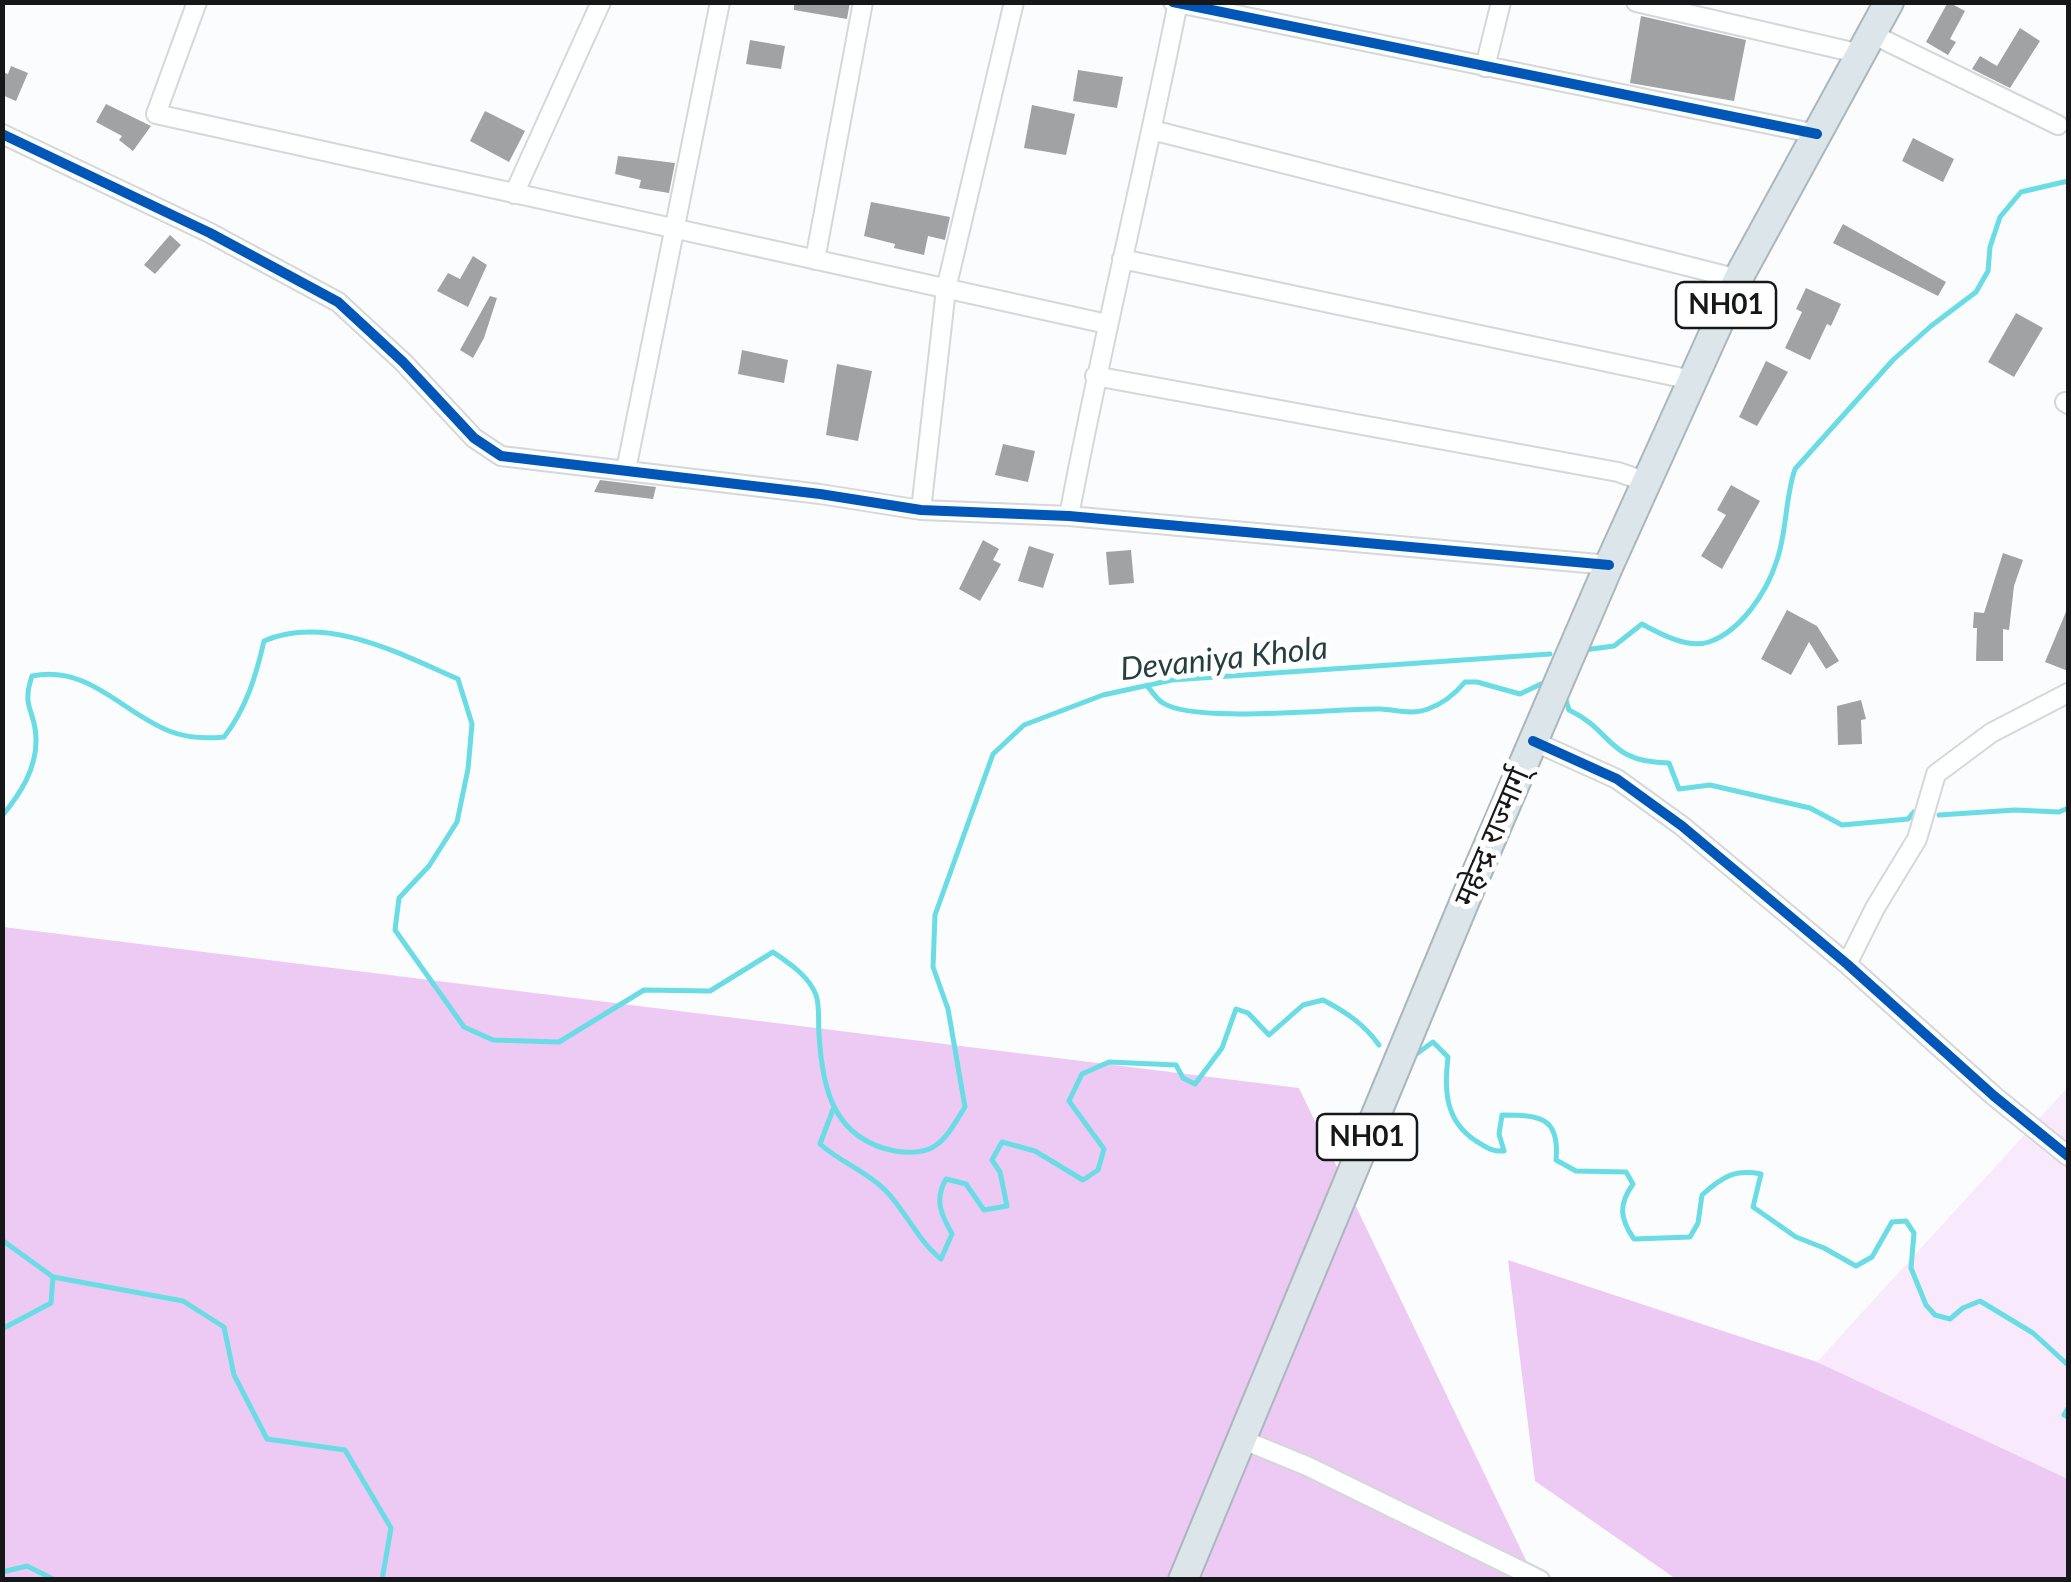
<!DOCTYPE html>
<html>
<head>
<meta charset="utf-8">
<style>
	body { margin:0 }
	#map { position:relative; width:2071px; height:1582px; overflow:hidden; background:#fbfcfe; font-family:Lato,sans-serif }
	canvas { display:block }
	.frame { position:absolute; inset:0; border:5px solid #161718; pointer-events:none }
</style>
</head>
<body>
<div id="map">
<canvas width="2071" height="1582"></canvas>
<div class="frame"></div>
</div>
<script>
const g = document.querySelector('canvas').getContext('2d');
g.lineJoin = 'round';
function paint(path, color) { g.fillStyle = color; g.fill(path, 'evenodd'); }
function strokePath(path, color, width, dash) { g.strokeStyle = color; g.lineWidth = width; g.lineCap = dash ? 'butt' : 'round'; g.setLineDash(dash || []); g.stroke(path); }
function write(font, color, halo, rows, align = 'center') {
  g.font = font + ' Lato,"Noto Sans Devanagari",sans-serif'; g.lineWidth = 10; g.setLineDash([]); g.textBaseline = 'middle'; g.strokeStyle = halo; g.fillStyle = color; for (const [text, x, y, turn = 0] of rows) {
    g.save(); g.translate(x, y); g.rotate((+turn || 0) * Math.PI / 180); g.textAlign = isNaN(turn) ? turn : align; if (halo) g.strokeText(text, 0, 0); g.fillText(text, 0, 0); g.restore();
  }
}
const green = new Path2D(`
	M2068,1087V1479L1817,1362Z`);
const forest = new Path2D(`
	M3,927L1299,1088L1535,1579L3,1580Z
	M1508,1260L1817,1362L2068,1479V1579H1676L1535,1481Z`);
const stream = new Path2D(`
	M1584,650L1614,646L1642,624C1660,634 1688,649 1709,642C1741,631 1767,592 1777,560C1787,531 1785,498 1795,469L1893,360L1931,326L1976,292L1988,271L1990,247L2000,217L2021,192L2068,181
	M1147,686C1152,691 1157,700 1163,703C1195,724 1337,708 1381,709C1396,710 1413,715 1428,709C1442,704 1455,694 1465,682H1477L1520,694L1541,684L1548,685
	M1565,697L1569,710C1614,731 1606,762 1669,763L1679,789L1710,785L1810,808L1842,825L1908,819L1914,812
	M1939,815L2015,810L2059,812L2068,808
	M2,816C21,793 37,768 36,738C35,708 21,709 32,676C89,665 120,711 169,731C187,738 205,739 224,737C246,709 256,676 264,641C327,614 400,654 458,679L472,724L468,769L457,822L429,866L399,898L395,930L464,1027L493,1040L559,1042L644,990L710,991L773,952C789,963 809,976 816,995C820,1006 818,1022 819,1034C822,1088 833,1139 895,1151C937,1158 945,1139 965,1107L948,1009L933,967L935,915L993,754L1024,725L1103,695L1172,680L1550,654
	M1415,1055L1433,1042L1448,1057C1444,1090 1445,1121 1476,1141C1486,1147 1492,1152 1504,1151L1499,1134L1502,1115C1540,1115 1560,1117 1556,1160L1576,1171L1626,1172L1633,1184C1618,1205 1620,1219 1634,1239L1690,1237L1698,1223L1702,1195C1722,1177 1734,1169 1761,1174L1753,1207L1796,1237L1824,1248L1856,1266L1872,1257L1892,1222L1906,1221L1914,1233L1911,1268L1926,1305L1935,1315L1950,1319L1963,1308L1980,1301L2033,1333L2068,1365
	M834,1107L820,1144C840,1162 866,1171 885,1190C906,1211 917,1240 941,1259L952,1234C941,1214 934,1200 946,1179L966,1184L984,1210L1007,1206L1000,1172L992,1160L1002,1142L1035,1151L1083,1180L1098,1170L1104,1149L1069,1101L1082,1074L1109,1062L1176,1065L1183,1078L1195,1084L1222,1048L1236,1009L1248,1013L1269,1035L1303,1005L1323,1000C1346,1012 1364,1024 1379,1045
	M2,1129V1152
	M2,1240L53,1277L51,1303L2,1329
	M53,1277L183,1301L224,1327L234,1375L267,1439L345,1450L391,1528L382,1580
	M2068,1408L2064,1415L2068,1417
	M2,1572L27,1566L55,1580`);
const building = new Path2D(`
	M794,2H850L847,19L794,10Z
	M1948,2L1965,11L1950,39L1956,42L1948,55L1926,42Z
	M1641,16L1746,40L1734,101L1630,83Z
	M2020,28L2040,41L2010,88L1972,69L1980,56L1997,66Z
	M750,40L785,46L781,69L746,64Z
	M11,66L28,73L16,101L2,95V72L8,74Z
	M1078,70L1123,77L1117,108L1073,101Z
	M106,104L151,126L133,151L119,140L122,136L96,122Z
	M1032,105L1075,114L1066,155L1024,148Z
	M485,111L525,131L509,162L470,141Z
	M1913,138L1954,159L1943,182L1902,161Z
	M618,156L675,163L669,193L639,188L641,180L615,174Z
	M871,202L950,217L945,240L928,236L924,255L894,248L895,244L864,236Z
	M1843,224L1946,282L1938,296L1833,243Z
	M170,235L181,245L155,274L144,265Z
	M473,256L487,265L468,307L437,291L448,273L460,279Z
	M1806,288L1841,304L1831,326L1827,324L1810,360L1785,348L1802,312L1796,309Z
	M490,296L497,298L484,338L473,358L460,350Z
	M2016,313L2043,328L2014,377L1988,362Z
	M742,350L788,360L784,383L738,374Z
	M1766,361L1788,372L1757,426L1739,417Z
	M837,364L872,371L858,441L826,435Z
	M1003,444L1035,451L1028,482L995,475Z
	M600,480L656,487L653,499L594,492Z
	M1731,485L1760,501L1722,569L1701,556L1726,515L1717,510Z
	M983,540L999,549L993,560L1001,564L980,601L959,589Z
	M1029,546L1054,554L1043,588L1018,581Z
	M1131,550L1134,583L1109,585L1106,552Z
	M2003,553L2023,560L2014,586L2009,630L2003,629V661H1976L1977,628H1973L1974,612L1984,613Z
	M2068,607V671L2045,662Z
	M1787,610L1817,626L1839,661L1826,669L1809,642L1791,675L1761,659Z
	M1861,700L1866,719L1861,720L1862,744L1838,745L1837,706Z`);
const minor = new Path2D(`
	M197,2L156,114L1107,324
	M1173,2L1817,134
	M1636,2L1861,54
	M1872,34L2058,125
	M1485,67L1501,2
	M1152,130L1738,279
	M2,134L210,233L338,302L403,362L474,438L501,456L820,494L921,510L1069,516L1609,565
	M514,194L601,2
	M1122,259L1692,380
	M815,260L863,2
	M1095,376L1618,472L1647,482
	M2065,402L2068,404
	M626,470L720,2
	M921,510L946,289L1014,2
	M1069,516C1101,344 1144,174 1178,2
	M1533,741L1617,779L1682,826L1847,964L1994,1096L2068,1156
	M1847,964L1875,908L1917,839L1936,774L1991,733L2068,693
	M1241,1439L1307,1466L1540,1580`);
const highway = new Path2D(`
	M1183,1580L1471,886L1609,565L1742,271L1889,2`);
const cycleway = new Path2D(`
	M1173,2L1817,134
	M2,134L210,233L338,302L403,362L474,438L501,456L820,494L921,510L1069,516L1609,565
	M1533,741L1617,779L1682,826L1847,964L1994,1096L2068,1156`);
const shields = [
	[1726,305,100],
	[1367,1137,100]
];
const shieldNames = [
	["NH01",1726,305],
	["NH01",1367,1137]
];
const streetNames = [
	["महेन्द्र राज्मार्ग्",1492,837,-67]
];
const waterNames = [
	["Devaniya Khola",1224,659,-6]
];
paint(green, '#f9e9fd');
paint(forest, '#edcaf4');
strokePath(stream, '#6adce3', 5);
paint(building, '#a1a2a3');
strokePath(minor, '#d6d7d8', 22);
strokePath(highway, '#abb7bd', 32);
strokePath(minor, '#feffff', 18);
strokePath(highway, '#dce5ea', 28);
strokePath(cycleway, '#0057b8', 10);
for (const [x, y, w] of shields) { const box = new Path2D(); box.roundRect(x - w / 2, y - 23, w, 46, 8); g.fillStyle = '#fff'; g.fill(box); strokePath(box, '#161718', 2.5); }
write('bold 28px', '#161718', null, shieldNames);
write('30px', '#161718', '#fff', streetNames);
write('italic 32px', '#263f41', '#fff', waterNames);
</script>
</body>
</html>
